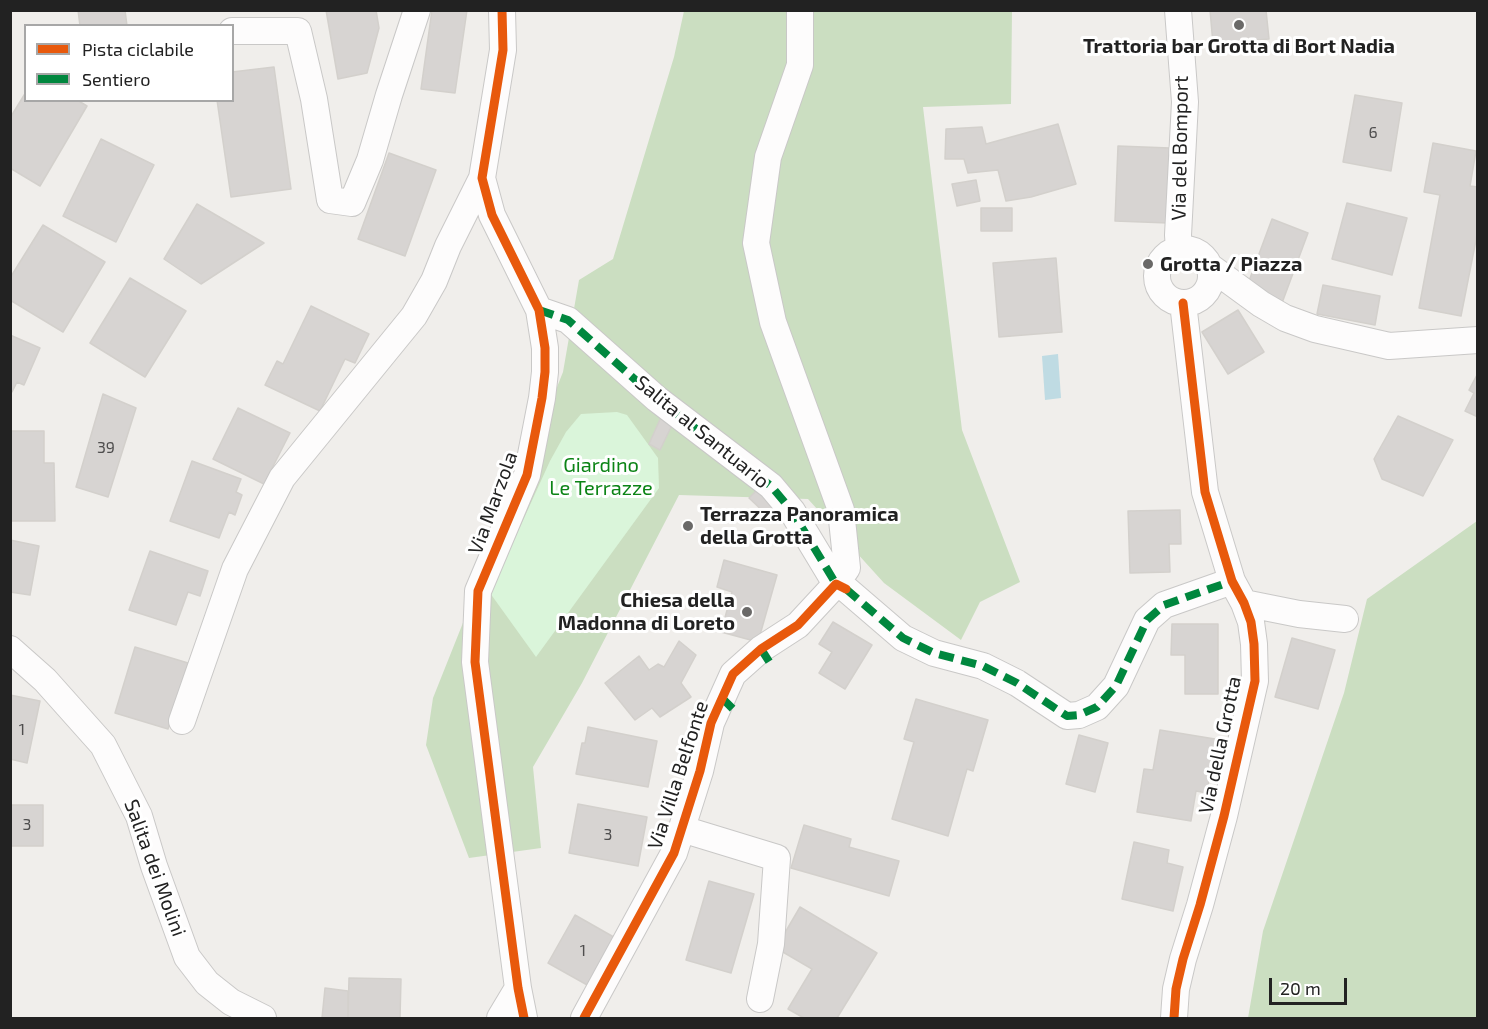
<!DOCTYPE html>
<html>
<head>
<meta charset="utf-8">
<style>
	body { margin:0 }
	#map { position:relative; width:1488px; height:1029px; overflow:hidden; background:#f0eeeb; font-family:"Exo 2",sans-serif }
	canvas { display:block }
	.frame { position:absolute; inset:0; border:12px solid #222; pointer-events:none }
	.legend { position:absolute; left:24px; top:24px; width:210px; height:78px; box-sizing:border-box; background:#fff; border:2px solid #a7a7a7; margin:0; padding:8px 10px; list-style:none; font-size:18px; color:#222 }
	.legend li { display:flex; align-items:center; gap:12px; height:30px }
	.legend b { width:30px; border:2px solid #a7a7a7 }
	.scale { position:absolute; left:1269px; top:978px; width:78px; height:27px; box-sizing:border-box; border:3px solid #222; border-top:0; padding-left:8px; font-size:18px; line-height:21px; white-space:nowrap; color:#222; -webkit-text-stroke:4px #fff; paint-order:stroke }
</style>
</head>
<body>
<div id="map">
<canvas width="1488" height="1029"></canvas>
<div class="frame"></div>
<ul class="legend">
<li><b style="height:8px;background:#e8590c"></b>Pista ciclabile</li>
<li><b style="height:8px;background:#00873e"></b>Sentiero</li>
</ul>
<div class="scale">20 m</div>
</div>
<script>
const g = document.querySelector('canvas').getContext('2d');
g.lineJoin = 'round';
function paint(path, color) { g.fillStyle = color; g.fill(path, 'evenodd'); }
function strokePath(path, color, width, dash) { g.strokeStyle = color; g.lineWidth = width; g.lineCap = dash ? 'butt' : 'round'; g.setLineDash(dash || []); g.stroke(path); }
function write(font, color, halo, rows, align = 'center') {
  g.font = font + ' "Exo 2",sans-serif'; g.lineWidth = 6; g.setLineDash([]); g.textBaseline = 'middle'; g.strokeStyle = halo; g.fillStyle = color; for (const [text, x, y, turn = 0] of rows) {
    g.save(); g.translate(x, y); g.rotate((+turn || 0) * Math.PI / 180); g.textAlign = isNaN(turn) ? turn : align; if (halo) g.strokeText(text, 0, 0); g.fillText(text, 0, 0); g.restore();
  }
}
const forest = new Path2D(`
	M684,11H1012L1011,104L923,107L962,430L1020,582L980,602L961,640L884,583L808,499L679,495L582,683L533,767L541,848L469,858L426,745L433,698L563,372L579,280L613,259L674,57Z
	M1477,521V1018H1248L1263,931L1344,693L1367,599Z`);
const park = new Path2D(`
	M617,412L627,415L658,458L659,488L536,657L490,593L550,461L566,432L581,414Z`);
const water = new Path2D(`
	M1058,354L1061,398L1045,400L1042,356Z`);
const building = new Path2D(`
	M78,10H125L127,26H80Z
	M326,10H376L379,28L367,73L338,79Z
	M432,10H467L455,93L421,89Z
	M1210,10H1266L1269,39L1213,44Z
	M274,67L291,189L231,197L217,100H232V72Z
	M26,92V100H77L87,106L40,186L10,168V118Z
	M1355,95L1402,103L1391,171L1343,162Z
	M1058,124L1076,184L1031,197L1006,201L998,170L968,173L964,159H945L946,129L982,127L986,144Z
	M101,139L154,165L116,242L63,216Z
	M1433,143L1476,151L1470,186L1478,187V230L1461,316L1419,308L1440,195L1424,192Z
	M1118,146L1170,148L1168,223L1115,221Z
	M389,153L436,170L405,256L358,239Z
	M976,180L980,201L957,206L952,184Z
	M1347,203L1407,218L1392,275L1332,259Z
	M197,204L264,243L201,284L164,259Z
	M981,208H1012V231H981Z
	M1272,219L1308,233L1282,303L1246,289Z
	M43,225L105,262L63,332L10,300V278Z
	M1056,258L1062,332L999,337L993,263Z
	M130,278L186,311L145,377L90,343Z
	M1323,285L1380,296L1375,325L1317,314Z
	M311,306L369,334L355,363L345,359L320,411L265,385L277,361L283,364Z
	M1238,310L1264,352L1228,374L1202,332Z
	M10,335L40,348L24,385L17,382L12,392H10Z
	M1478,373V417L1465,411L1474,393L1469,390Z
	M103,394L136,408L108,497L76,487Z
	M238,408L290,433L264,484L213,459Z
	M662,415L674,421L660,450L649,444Z
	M1398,416L1453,440L1423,496L1382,479L1374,459Z
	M10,431H44V463H54L55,521H10Z
	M192,461L241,479L236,492L242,495L235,515L229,512L219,538L170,521Z
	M758,489L779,508L770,518L749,498Z
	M1180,510L1181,544H1169L1170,572L1130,573L1128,511Z
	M10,540L39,546L30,595L10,592Z
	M150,551L208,571L200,596L188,592L176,625L129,610Z
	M724,560L777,575L758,642L721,632L732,592L717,587Z
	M833,622L872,645L845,689L819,673L832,652L819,644Z
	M1172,624H1218V694H1185V655H1171Z
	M1292,638L1335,650L1318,709L1275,697Z
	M679,641L696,655L681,683L691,697L660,717L652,708L635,720L605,683L639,656L649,670L658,664L664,667Z
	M135,647L188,663L168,729L115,713Z
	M10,695L40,701L27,763L10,759Z
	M916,699L988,720L973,771L967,769L948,836L892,819L914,742L904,739Z
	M588,727L657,741L648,787L576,774L582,743H585Z
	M1160,730L1215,739L1207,793L1196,791L1191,821L1137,812L1144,769L1153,770Z
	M1079,735L1108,743L1095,792L1066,784Z
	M578,804L647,817L638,866L569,853Z
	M10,805H43V846H10Z
	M804,825L851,839L849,847L899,861L889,896L791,868Z
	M1134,842L1169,850L1167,863L1183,867L1173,911L1122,899Z
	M709,881L754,894L731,973L686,960Z
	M800,907L877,953L837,1018H804L788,1009L812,969L776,948Z
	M575,915L619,940L589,986L548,963Z
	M349,978L401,979L400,1018H348Z
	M325,988L348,991V1018H322Z`);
const minor = new Path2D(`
	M502,10L503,50L482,178L492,215L539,310L545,348V372L542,398L527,475L478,591L475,662L518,988L524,1018
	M1178,10L1185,102L1178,235L1179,249
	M232,31H298L314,99L330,200L352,203L370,160L389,95L417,10
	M1157 276a27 27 0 1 1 54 0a27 27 0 1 1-54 0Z
	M1209,266L1261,304L1285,318L1315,329L1389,346L1478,340
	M539,310L568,320L657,399L771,486L792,511L836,584L847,568L841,510L773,322L756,243L768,157L800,65V10
	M1244,603L1299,614L1345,619
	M10,649L45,680L103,745L139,816L154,866L187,957L207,983L231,1002L263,1018
	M182,721L235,569L282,478L414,316L434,281L448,246L482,178
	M682,829L777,858L771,944L760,999
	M500,1018L518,988
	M584,1018L674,853L700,771L711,723L733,674L761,649L798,625L836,584L846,589L903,638L934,653L983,666L1017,683L1067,716L1079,715L1097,707L1116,686L1147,620L1164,605L1232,581
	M1174,1018L1176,989L1183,959L1200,905L1224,816L1255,681L1254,644L1251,622L1244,603L1232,581L1205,492L1183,303`);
const quiet = new Path2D(`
	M539,310L568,320L657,399L771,486L792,511L836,584
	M846,589L903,638L934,653L983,666L1017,683L1067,716L1079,715L1097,707L1116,686L1147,620L1164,605L1232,581
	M761,649L772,666
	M722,698L733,709`);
const cycleway = new Path2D(`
	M502,10L503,50L482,178L492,215L539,310L545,348V372L542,398L527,475L478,591L475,662L518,988L524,1018
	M584,1018L674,853L700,771L711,723L733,674L761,649L798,625L836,584L846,589
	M1174,1018L1176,989L1183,959L1200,905L1224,816L1255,681L1254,644L1251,622L1244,603L1232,581L1205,492L1183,303`);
const markers = [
	[1239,25,6,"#6a6968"],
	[1148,264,6,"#6a6968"],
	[688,526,6,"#6a6968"],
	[747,612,6,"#6a6968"]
];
const numberNames = [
	["6",1373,133],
	["39",106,448],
	["1",22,730],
	["3",27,825],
	["3",608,835],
	["1",583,951]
];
const poiNames = [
	["Trattoria bar Grotta di Bort Nadia",1239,46,"center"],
	["Grotta / Piazza",1160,264],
	["Terrazza Panoramica",700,514],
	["della Grotta",700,537],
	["Chiesa della",735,600,"right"],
	["Madonna di Loreto",735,623,"right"]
];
const streetNames = [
	["Via del Bomport",1180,148,-89],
	["Salita al Santuario",702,432,39],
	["Via Marzola",493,503,-70],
	["Via della Grotta",1220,745,-78],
	["Via Villa Belfonte",678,775,-72],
	["Salita dei Molini",155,868,70]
];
const parkNames = [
	["Giardino",601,465],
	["Le Terrazze",601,488]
];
paint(forest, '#cbdec1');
paint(park, '#daf5da');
paint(water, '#bfdbe3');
paint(building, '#d7d4d2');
strokePath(building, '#d3d0cc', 1.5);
strokePath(minor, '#c9c8c7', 28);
strokePath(minor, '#fdfcfc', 26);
strokePath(quiet, '#00873e', 8, [15, 8]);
strokePath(cycleway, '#e8590c', 9);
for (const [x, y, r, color] of markers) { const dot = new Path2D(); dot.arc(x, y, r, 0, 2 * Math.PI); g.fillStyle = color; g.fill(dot); strokePath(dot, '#fff', 2); }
write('16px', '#4f4e4e', null, numberNames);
write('bold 20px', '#222', '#fff', poiNames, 'left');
write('20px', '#222', '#fff', streetNames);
write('20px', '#0c8416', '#fff', parkNames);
</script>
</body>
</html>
